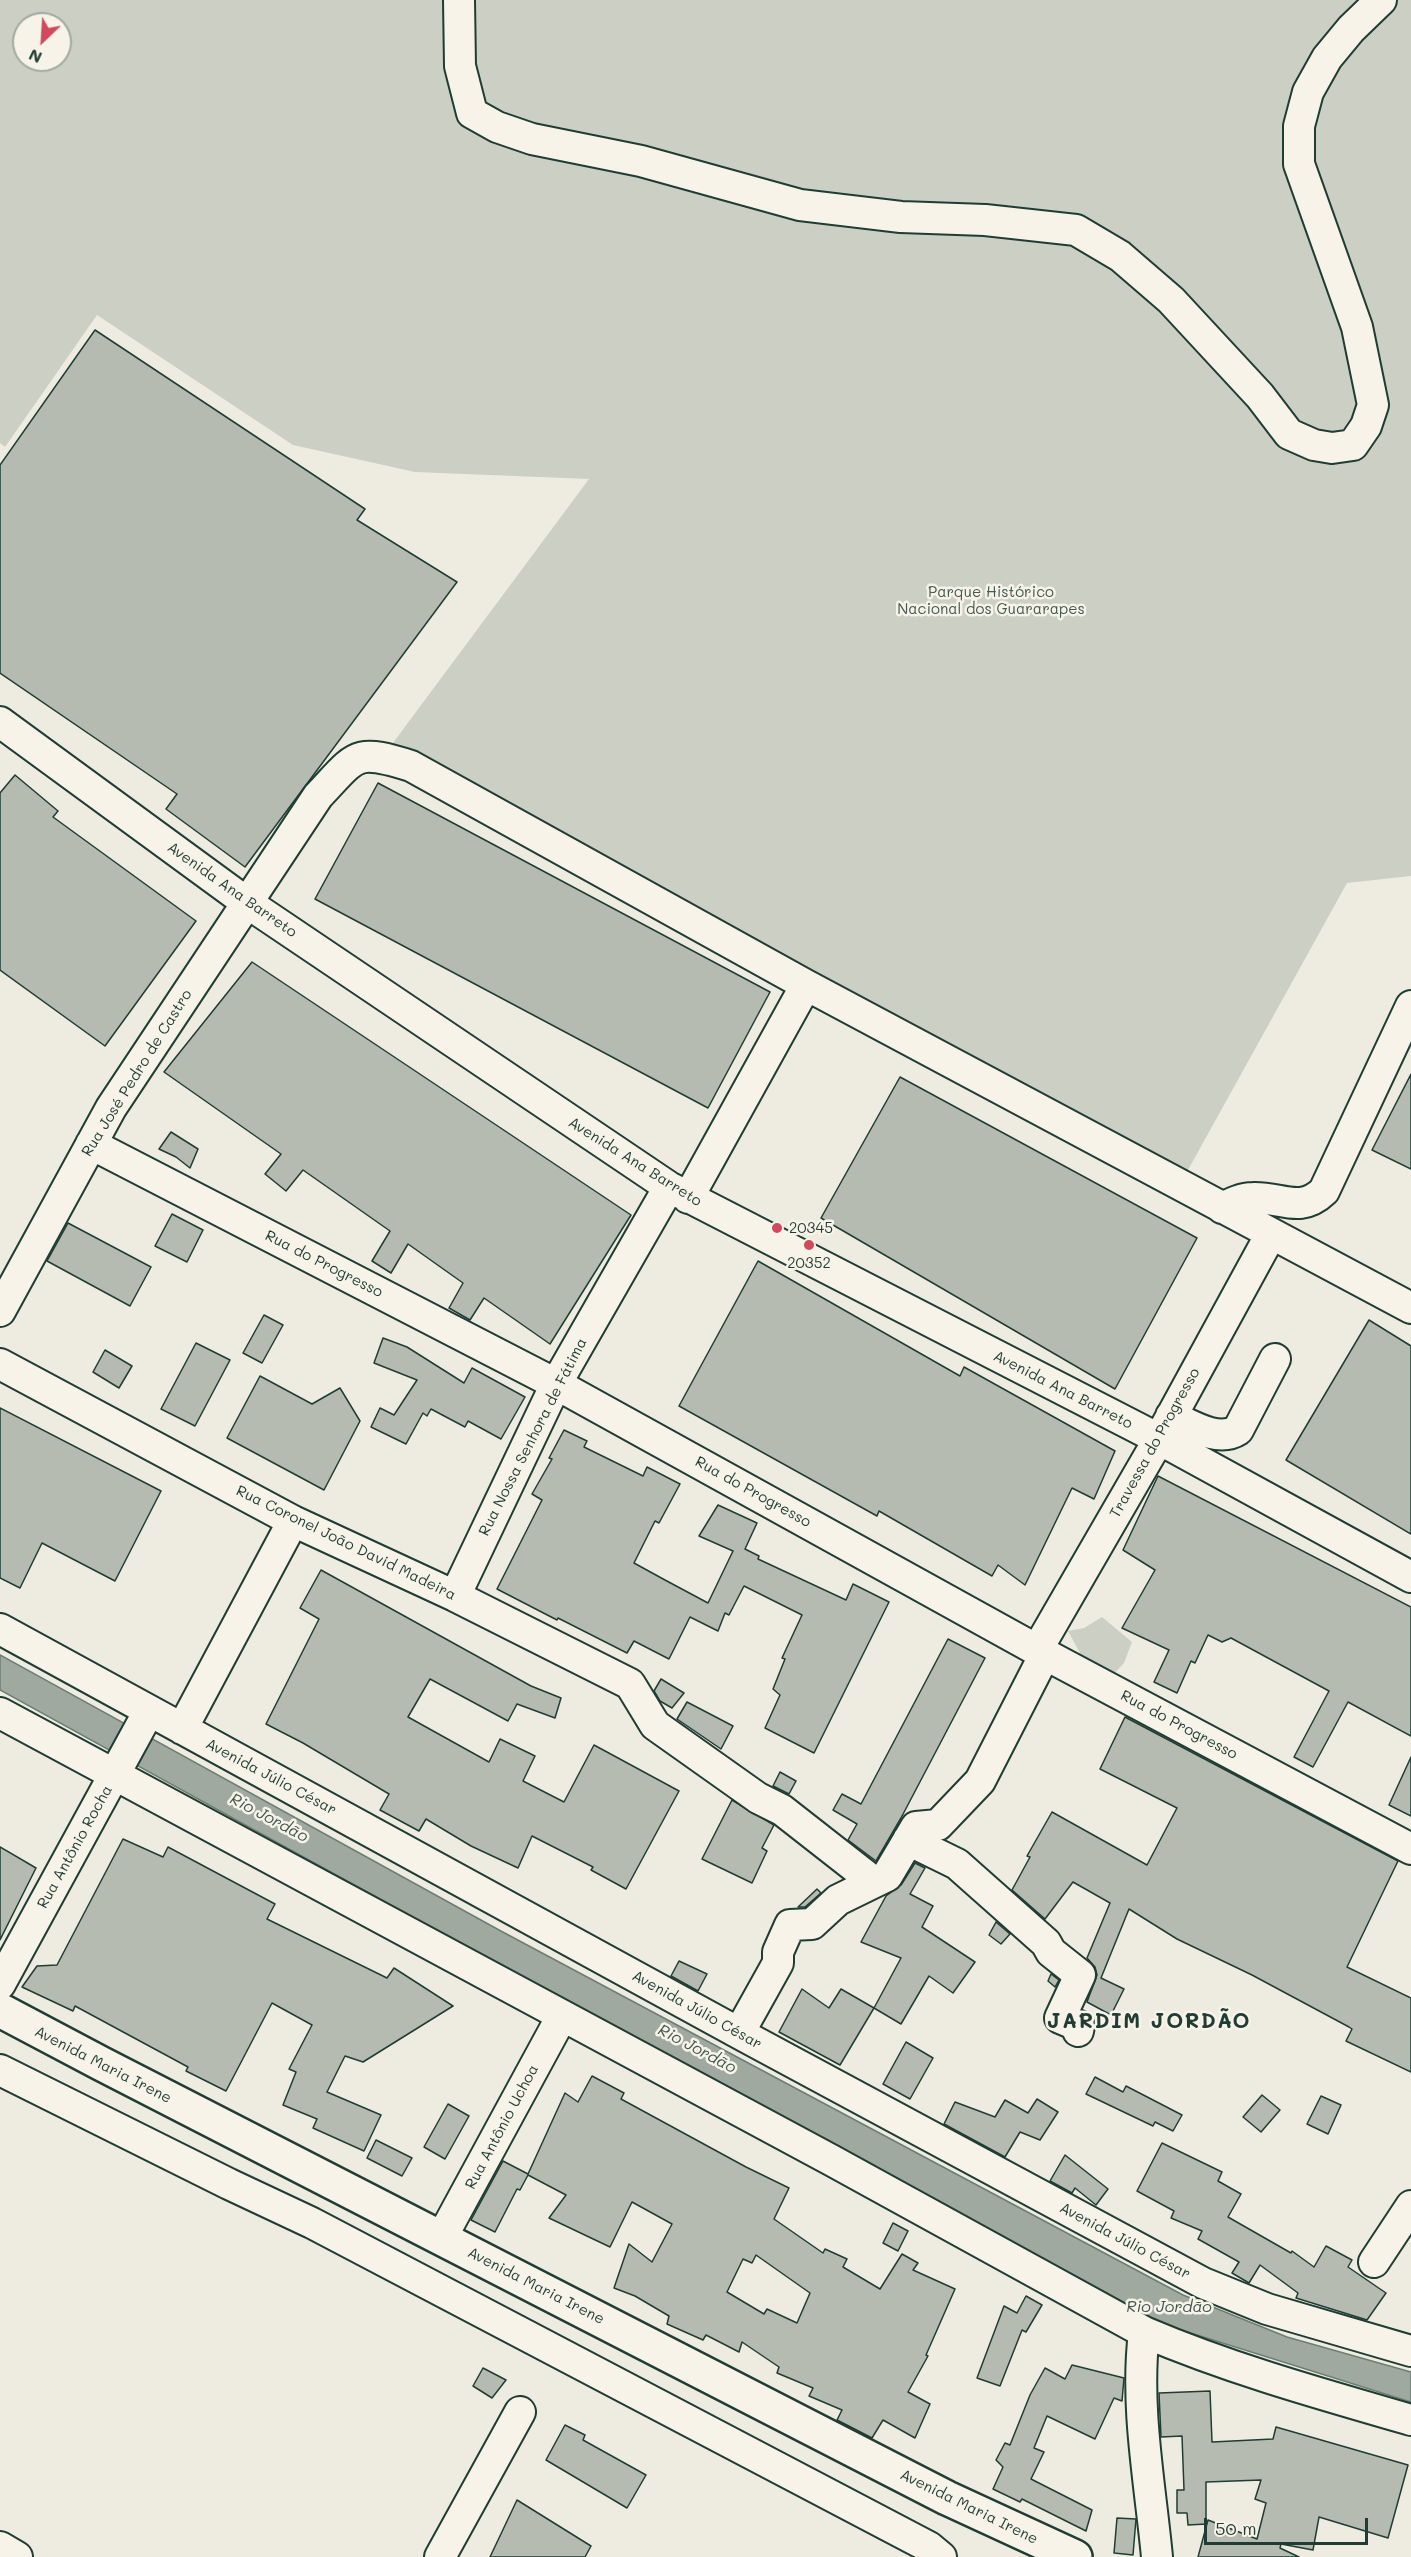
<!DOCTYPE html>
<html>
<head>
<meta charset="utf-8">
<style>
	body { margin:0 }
	#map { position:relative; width:1411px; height:2557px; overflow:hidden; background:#eeece1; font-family:Mali,sans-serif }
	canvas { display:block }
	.north { position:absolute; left:12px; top:12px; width:60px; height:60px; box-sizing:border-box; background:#f7f3e8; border:2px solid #a1aaa0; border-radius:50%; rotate:205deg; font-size:16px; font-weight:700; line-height:24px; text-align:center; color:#1f3d34 }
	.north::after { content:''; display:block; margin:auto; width:21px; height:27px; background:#d1495b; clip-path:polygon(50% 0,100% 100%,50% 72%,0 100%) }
	.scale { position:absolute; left:1204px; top:2518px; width:164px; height:27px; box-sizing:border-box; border:3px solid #1f3d34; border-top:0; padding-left:8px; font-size:18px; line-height:21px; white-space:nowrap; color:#1f3d34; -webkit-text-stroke:4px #f7f3e8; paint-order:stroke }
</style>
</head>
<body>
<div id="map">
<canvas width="1411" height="2557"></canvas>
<div class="north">N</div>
<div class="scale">50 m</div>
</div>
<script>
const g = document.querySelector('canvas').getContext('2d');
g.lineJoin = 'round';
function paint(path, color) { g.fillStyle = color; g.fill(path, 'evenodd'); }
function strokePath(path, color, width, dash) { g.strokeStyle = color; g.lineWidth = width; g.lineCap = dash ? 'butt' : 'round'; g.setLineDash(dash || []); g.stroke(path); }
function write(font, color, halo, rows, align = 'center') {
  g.font = font + ' Mali,sans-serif'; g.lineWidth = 5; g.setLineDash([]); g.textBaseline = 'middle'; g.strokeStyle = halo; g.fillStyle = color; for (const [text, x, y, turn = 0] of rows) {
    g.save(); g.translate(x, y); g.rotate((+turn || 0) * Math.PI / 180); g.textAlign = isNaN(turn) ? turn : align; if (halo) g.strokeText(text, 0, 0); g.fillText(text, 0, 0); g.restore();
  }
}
const green = new Path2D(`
	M0,0H1411V876L1347,883L1183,1179L384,755L589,479L415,472L293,445L97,315L5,447L0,443ZM24,24H60V60H24Z
	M1102,1617L1132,1642L1124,1663L1110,1678L1088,1668L1068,1631L1084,1628Z`);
const water = new Path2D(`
	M0,1655L499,1930L1183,2295L1287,2337L1411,2372V2402L1165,2325L496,1963L0,1690Z`);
const building = new Path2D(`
	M95,330L365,509L357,520L457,582L245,867L166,809L177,794L0,673V465Z
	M15,775L58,811L53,817L196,921L105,1046L0,970V793Z
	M378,783L770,992L708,1108L315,899Z
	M252,962L631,1215L550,1344L484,1298L470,1320L449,1308L463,1283L408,1244L391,1273L372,1261L390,1231L303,1170L286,1191L265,1174L281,1154L164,1072Z
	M1411,1074V1169L1372,1150Z
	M900,1077L1197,1238L1115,1389L821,1218Z
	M171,1132L198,1149L190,1168L176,1157L159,1149Z
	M172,1214L203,1230L187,1262L155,1246Z
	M68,1223L151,1267L130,1306L47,1261Z
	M758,1261L960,1376L964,1367L1115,1451L1094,1499L1072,1488L1025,1585L998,1565L992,1576L879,1511L877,1516L679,1406Z
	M264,1315L283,1325L262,1363L243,1353Z
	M1369,1320L1411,1346V1534L1286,1460Z
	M383,1338L407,1347L464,1383L472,1368L525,1397L501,1439L468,1421L465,1427L431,1409L427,1416L423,1413L406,1444L371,1427L380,1408L394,1415L417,1380L374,1363Z
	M196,1343L230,1360L195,1426L161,1409Z
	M105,1350L132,1366L119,1388L93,1372Z
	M260,1376L312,1404L340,1388L360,1421L324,1490L227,1438Z
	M0,1408L161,1491L115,1581L42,1543L20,1588L0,1578Z
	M564,1430L587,1441L584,1447L643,1476L647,1467L680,1484L659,1523L655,1521L634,1563L665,1580L708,1603L733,1551L699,1536L718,1505L757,1523L745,1549L759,1556L758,1559L846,1600L853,1584L889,1602L814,1753L765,1728L780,1695L773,1689L785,1659L782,1658L802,1615L744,1586L729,1615L725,1613L718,1631L690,1617L669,1659L634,1641L627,1653L558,1618L557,1620L497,1589L542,1500L532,1494L552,1459L549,1458Z
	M1158,1476L1411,1607V1736L1348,1702L1313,1767L1294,1757L1329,1691L1231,1638L1222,1642L1208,1635L1195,1663L1191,1661L1177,1693L1154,1682L1169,1650L1122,1628L1155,1570L1123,1550Z
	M321,1570L531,1686L561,1698L555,1718L517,1704L508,1721L430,1679L408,1717L489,1762L500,1739L535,1756L523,1781L564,1802L594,1745L679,1791L626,1889L591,1870L593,1867L532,1836L518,1868L471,1846L426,1819L419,1831L380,1810L389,1794L303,1743L266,1724L319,1619L300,1608Z
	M948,1639L985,1658L901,1818L876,1861L848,1840L857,1824L833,1810L842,1794L861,1804Z
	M661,1679L684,1693L672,1708L660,1701L654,1691Z
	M687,1702L733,1726L721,1749L677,1719Z
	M1125,1717L1398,1861L1347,1967L1411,1998V2072L1346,2041L1352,2029L1349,2027L1252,1975L1177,1939L1129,1909L1101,1978L1124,1989L1111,2015L1087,2002L1097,1975L1095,1967L1087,1958L1110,1903L1073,1882L1045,1919L1012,1890L1030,1857L1027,1856L1052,1812L1147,1865L1177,1808L1100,1769Z
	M1411,1757V1816L1389,1805Z
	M780,1772L796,1781L789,1794L773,1786Z
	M732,1800L774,1825L762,1848L767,1851L752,1883L702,1859Z
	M123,1839L163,1857L168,1847L275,1904L267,1919L387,1978L394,1968L453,2006L363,2062L345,2056L327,2092L381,2115L364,2151L313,2128L317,2119L283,2105L296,2072L289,2069L312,2025L272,2003L226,2091L186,2071L188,2067L75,2006L73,2011L22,1987L37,1966L57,1965Z
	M0,1847L36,1868L0,1940Z
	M915,1863L925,1868L910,1894L933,1906L922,1927L975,1962L953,1993L929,1976L901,2024L874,2008L901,1958L861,1942L886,1896L901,1885Z
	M817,1889L821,1893L805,1907H798Z
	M996,1922L1010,1934L1001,1944L989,1935Z
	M679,1961L707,1974L698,1991L671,1976Z
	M1051,1974L1059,1980L1055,1987L1048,1981Z
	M802,1989L829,2008L841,1989L874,2008L840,2065L779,2032Z
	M906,2042L933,2058L910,2099L883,2084Z
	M592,2076L624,2093L621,2099L746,2167L789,2188L774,2219L823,2253L825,2249L847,2259L843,2267L880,2289L902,2254L918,2263L913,2270L955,2289L926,2355L928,2356L908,2392L930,2404L915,2438L883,2420L872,2438L837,2420L842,2410L809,2396L813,2388L777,2373L779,2367L742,2342L739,2352L706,2335L703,2340L667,2324L669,2316L635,2296L614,2288L629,2244L652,2262L672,2224L632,2202L610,2247L549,2218L566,2195L528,2175L520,2190L517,2189L495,2232L471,2220L503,2161L528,2174L565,2093L578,2102ZM756,2255L810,2293L797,2323L767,2309L764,2314L727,2292L743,2259L752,2263Z
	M1095,2077L1123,2092L1126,2086L1182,2115L1173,2131L1155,2122L1153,2126L1086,2094Z
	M1262,2095L1280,2110L1261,2132L1243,2117Z
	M1321,2096L1341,2105L1328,2134L1307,2124Z
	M1037,2099L1058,2112L1040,2140L1020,2132L1005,2157L944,2124L955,2102L995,2117L1005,2100L1028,2113Z
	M448,2104L469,2116L445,2159L424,2147Z
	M376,2140L412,2158L402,2176L367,2158Z
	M1162,2143L1222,2172L1218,2181L1241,2194L1228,2217L1291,2253L1292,2251L1314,2267L1326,2246L1352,2260L1348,2267L1386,2293L1367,2320L1296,2298L1298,2293L1260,2265L1249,2283L1232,2273L1239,2262L1198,2239L1202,2231L1171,2218L1174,2211L1137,2191Z
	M1065,2155L1108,2189L1096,2205L1075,2188L1072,2193L1050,2181Z
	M893,2223L908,2231L898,2251L883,2243Z
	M1026,2296L1042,2305L1026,2332L1022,2330L1000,2386L977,2378L1004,2306L1017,2313Z
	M1072,2365L1124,2378L1122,2401L1114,2398L1095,2439L1047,2416L1034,2448L1044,2452L1031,2479L1092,2510L1086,2531L1022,2499L1020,2502L993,2489L1003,2467L996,2460L1005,2443L1010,2445L1030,2395L1045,2368L1065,2379Z
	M483,2368L506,2380L492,2398L473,2386Z
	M1210,2391L1212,2442L1273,2439L1276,2427L1408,2465L1388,2538L1319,2517L1313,2550L1281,2544L1280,2548L1299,2557H1198L1208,2520L1257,2539L1266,2503L1255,2499L1261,2480L1206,2482V2524L1188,2525L1187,2513H1177V2490H1184L1182,2436L1161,2437L1159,2393Z
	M565,2425L585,2435L583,2440L646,2475L627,2508L546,2460Z
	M517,2500L591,2546L585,2557H490Z
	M1117,2518L1136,2519L1133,2555L1114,2553Z`);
const minor = new Path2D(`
	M459,0L460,66L472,113L497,127L532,139L641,161L800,205L901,217L985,220L1076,230L1120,256L1171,300L1260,396L1289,434L1314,445L1332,448L1353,445L1366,426L1373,405L1357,327L1299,164V126L1308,92L1327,58L1351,29L1381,0
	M0,722L246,902L669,1187L1159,1439L1411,1577
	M91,1144L556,1384L1037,1650L1411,1849
	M688,1198L806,985
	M1222,1208C1232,1203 1242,1198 1253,1198C1282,1197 1300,1214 1324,1191L1411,1006
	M0,1311L111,1108L318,796C357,755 354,748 411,766L806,985L1411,1308
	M0,1364L293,1521L455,1596L630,1684L655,1725L758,1798L782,1810L874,1882
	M1171,1416C1191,1425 1218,1443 1238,1430L1275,1359
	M455,1596L556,1384L669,1187
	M0,1629L746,2037L1203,2283L1267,2309L1411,2351
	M1037,1650L1159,1439L1271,1234
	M0,1713L831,2160L1144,2332C1231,2369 1321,2394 1411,2420
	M182,1729L293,1521
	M908,1840L957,1864L1046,1943L1051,1952L1080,1975L1060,2018L1079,2026L1078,2031
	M0,1984L149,1711
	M739,2033L778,1963V1952L790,1925L812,1924L838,1900L887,1876L916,1827L938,1825L980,1781L1045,1654
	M0,2070L229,2184L312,2223L929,2547L941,2557
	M442,2237L562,2016
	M1374,2262L1411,2206
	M1144,2332C1135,2407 1150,2483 1157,2557
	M0,2547L17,2557
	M440,2557L520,2412`);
const major = new Path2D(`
	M0,2010L102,2064L947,2498L1075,2557`);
const markers = [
	[777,1228,6,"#d1495b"],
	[809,1245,6,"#d1495b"]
];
const parkNames = [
	["Parque Histórico",991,592],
	["Nacional dos Guararapes",991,609]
];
const streetNames = [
	["Avenida Ana Barreto",232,890,35],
	["Rua José Pedro de Castro",137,1073,-58],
	["Avenida Ana Barreto",635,1162,32],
	["Rua do Progresso",324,1264,27],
	["Avenida Ana Barreto",1063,1390,27],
	["Rua Nossa Senhora de Fátima",533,1437,-63],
	["Travessa do Progresso",1155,1443,-61],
	["Rua do Progresso",753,1492,29],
	["Rua Coronel João David Madeira",346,1543,26],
	["Rua do Progresso",1179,1725,28],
	["Avenida Júlio César",271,1777,28],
	["Rua Antônio Rocha",75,1847,-61],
	["Avenida Júlio César",697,2010,29],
	["Avenida Maria Irene",103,2065,27],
	["Rua Antônio Uchoa",502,2127,-62],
	["Avenida Júlio César",1125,2241,28],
	["Avenida Maria Irene",536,2286,27],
	["Avenida Maria Irene",969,2507,26]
];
const poiNames = [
	["20345",789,1228],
	["20352",809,1263,"center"]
];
const waterNames = [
	["Rio Jordão",269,1818,28],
	["Rio Jordão",697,2049,28],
	["Rio Jordão",1169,2307]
];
const districtNames = [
	["JARDIM JORDÃO",1149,2022]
];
paint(green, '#cccfc4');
paint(water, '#9fa99f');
strokePath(water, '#6c7e74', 1.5);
paint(building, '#b5bbb0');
strokePath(building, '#1f3d34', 1.5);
strokePath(minor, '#1f3d34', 34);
strokePath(major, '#1f3d34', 38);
strokePath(minor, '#f7f3e8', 30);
strokePath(major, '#f7f3e8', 33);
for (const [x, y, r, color] of markers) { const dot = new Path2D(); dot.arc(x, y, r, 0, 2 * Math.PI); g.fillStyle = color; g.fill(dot); strokePath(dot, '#f7f3e8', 2); }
write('15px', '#425a51', '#f7f3e8', parkNames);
write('15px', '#1f3d34', '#f7f3e8', streetNames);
write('15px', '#1f3d34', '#f7f3e8', poiNames, 'left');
write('italic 16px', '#3f584f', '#f7f3e8', waterNames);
g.letterSpacing = '1.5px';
write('bold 21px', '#1f3d34', '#f7f3e8', districtNames);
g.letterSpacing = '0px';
</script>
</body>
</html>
